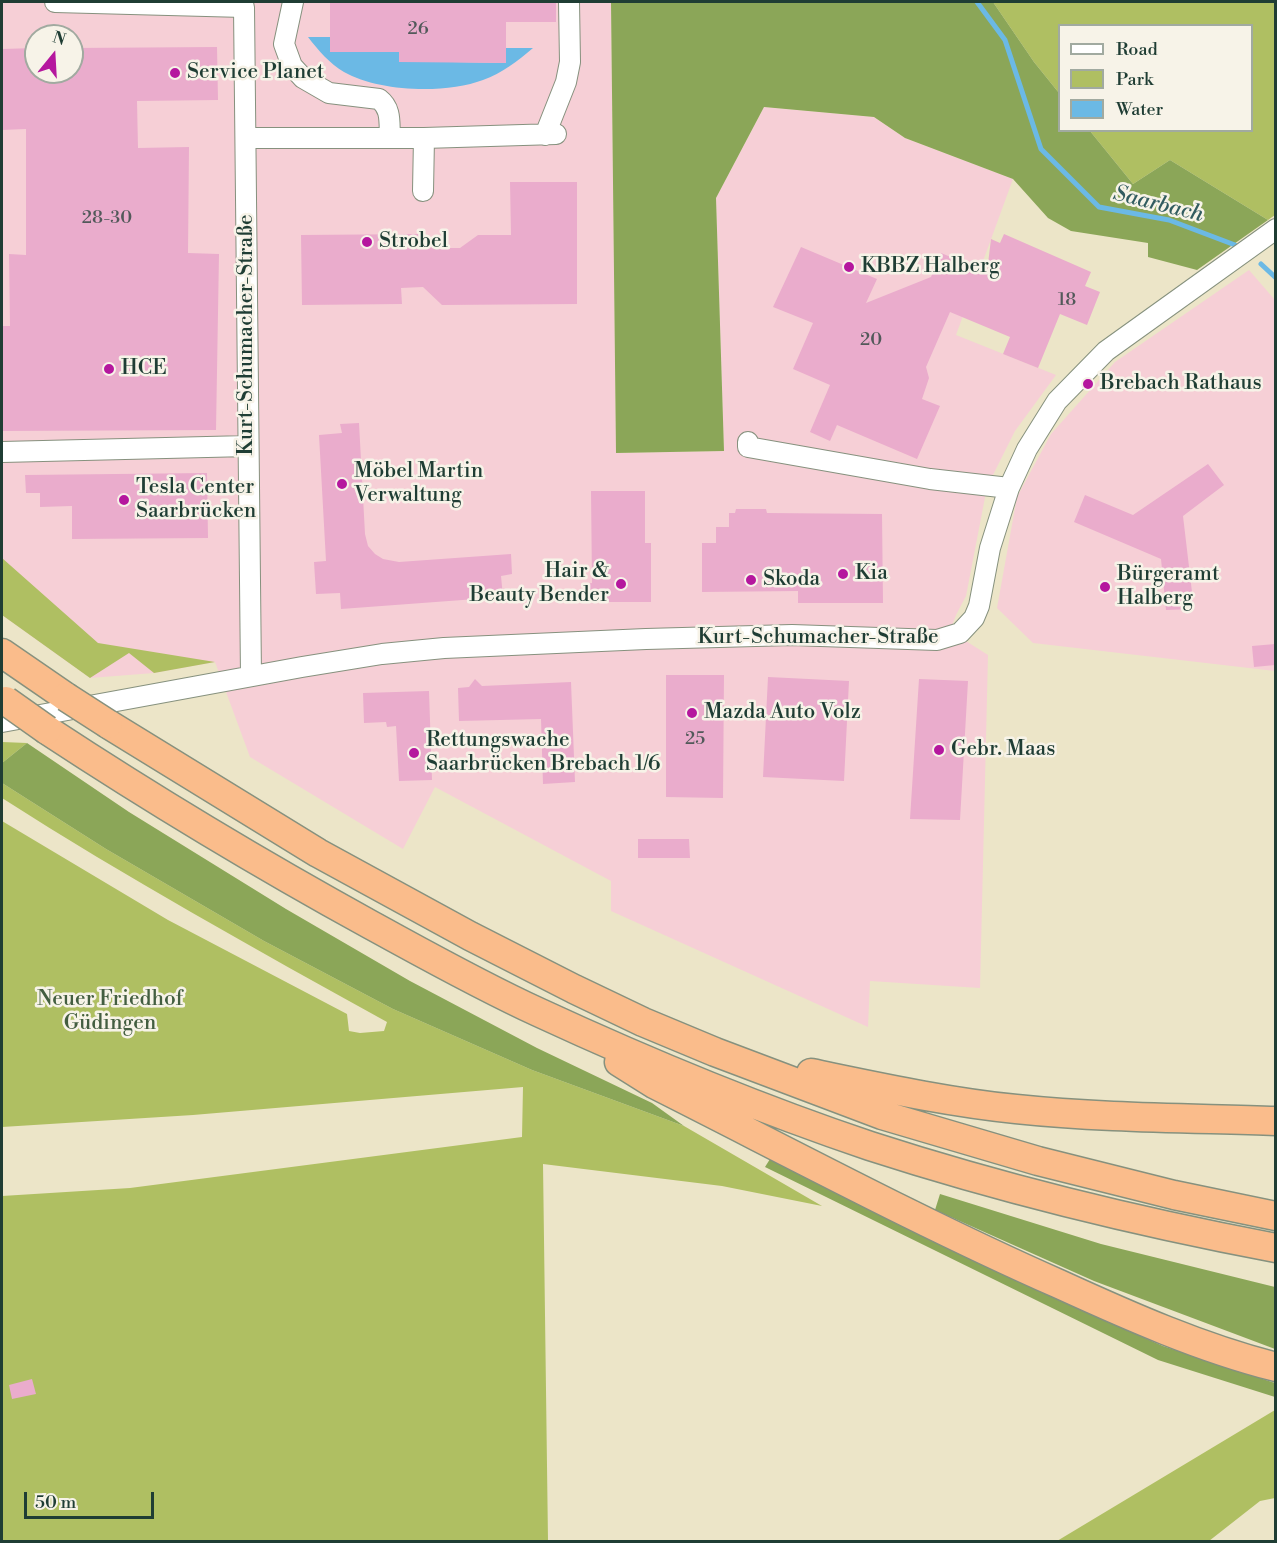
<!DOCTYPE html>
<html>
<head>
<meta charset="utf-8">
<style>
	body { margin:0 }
	#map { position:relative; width:1277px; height:1543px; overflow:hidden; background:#ece5c8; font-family:"Libre Bodoni",serif }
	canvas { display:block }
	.frame { position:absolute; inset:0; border:3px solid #1f3d34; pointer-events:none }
	.legend { position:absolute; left:1058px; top:24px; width:195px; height:108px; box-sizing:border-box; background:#f7f3e8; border:2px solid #a1aaa0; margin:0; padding:8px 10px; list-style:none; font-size:18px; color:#1f3d34 }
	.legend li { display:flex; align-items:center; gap:12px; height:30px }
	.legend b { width:30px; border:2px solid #a1aaa0 }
	.north { position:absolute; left:24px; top:24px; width:60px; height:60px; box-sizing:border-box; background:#f7f3e8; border:2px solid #a1aaa0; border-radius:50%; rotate:18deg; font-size:16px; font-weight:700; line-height:24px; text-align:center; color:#1f3d34 }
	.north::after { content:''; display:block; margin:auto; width:21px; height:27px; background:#b5179e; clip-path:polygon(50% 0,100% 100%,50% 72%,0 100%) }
	.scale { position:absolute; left:24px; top:1492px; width:130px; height:27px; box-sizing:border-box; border:3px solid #1f3d34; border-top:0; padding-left:8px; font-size:18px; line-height:21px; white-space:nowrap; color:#1f3d34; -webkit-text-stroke:4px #f7f3e8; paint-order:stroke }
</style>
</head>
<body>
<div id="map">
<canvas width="1277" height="1543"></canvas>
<div class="frame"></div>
<ul class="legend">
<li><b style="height:8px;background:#fff"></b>Road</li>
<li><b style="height:16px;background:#afbf62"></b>Park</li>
<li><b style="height:16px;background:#6bb9e5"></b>Water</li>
</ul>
<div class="north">N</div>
<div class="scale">50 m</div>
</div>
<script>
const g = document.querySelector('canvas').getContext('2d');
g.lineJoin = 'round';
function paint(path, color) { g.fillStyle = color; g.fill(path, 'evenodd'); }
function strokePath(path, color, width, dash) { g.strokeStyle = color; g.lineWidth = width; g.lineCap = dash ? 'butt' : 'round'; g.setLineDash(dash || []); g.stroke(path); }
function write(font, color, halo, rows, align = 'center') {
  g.font = font + ' "Libre Bodoni",serif'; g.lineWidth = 5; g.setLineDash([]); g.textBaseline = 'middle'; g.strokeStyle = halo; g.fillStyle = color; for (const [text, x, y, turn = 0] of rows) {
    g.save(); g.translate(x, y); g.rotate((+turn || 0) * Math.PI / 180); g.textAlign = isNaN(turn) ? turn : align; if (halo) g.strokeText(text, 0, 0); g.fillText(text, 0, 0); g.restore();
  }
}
const built = new Path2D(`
	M2,2H611L616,453L724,451L716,198L764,107L874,117L905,138L1013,179L956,335L1056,375L1015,431L987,487L966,596L956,615L950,631L988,655L980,988L870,981L868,1027L611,911V881L435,787L403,849L250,757L215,662L154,673L90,678L2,615ZM36,36H72V72H36Z
	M1249,270L1275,300V671L1033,643L997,608L1017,497L1051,434L1115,362Z`);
const green = new Path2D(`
	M993,2H1275V215L1268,220L1170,160L1133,184L1090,131L1252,130V26H1060L1059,93L1034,62Z
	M2,558L98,643L215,662L154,673L129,653L90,678L2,615Z
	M2,742L27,743L2,763Z
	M2,783L106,849L264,941L393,1009L532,1070L684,1126L822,1206L722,1186L543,1164L548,1541H2V1196L130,1188L522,1137L523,1087L193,1115L2,1127V821L168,920L347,1014L349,1031L360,1033L384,1031L387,1022C257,950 127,878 2,798Z
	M1275,1410V1498L1260,1501L1209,1541H1057Z`);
const forest = new Path2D(`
	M611,2H993L1034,62L1059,93L1060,130L1090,131L1133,184L1170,160L1268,220L1197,270L1148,257V243L1071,231L1048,218L1013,179L905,138L874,117L764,107L716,198L724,451L616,453Z
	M27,743L129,812L286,909L410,981L537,1048L652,1103L684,1126L532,1070L393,1009L264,941L106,849L2,783V763Z
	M770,1159L1043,1293L1163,1346L1275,1383V1397L1158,1360L765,1167Z
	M940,1194L1101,1244L1275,1287V1349L1094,1281L935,1210Z`);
const water = new Path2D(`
	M308,37H330V52H399V61L506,63V48H533C518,61 502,73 483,80C446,94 379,92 344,72C330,64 318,50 308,37Z`);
const stream = new Path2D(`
	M977,2L1005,40L1041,149L1099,207L1169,220L1235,245
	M1261,264L1276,278`);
const building = new Path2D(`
	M330,2H556V22H506V63L399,62V52H330Z
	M217,47L218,100L137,101L138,148L189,147L188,253L219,254L216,430L2,431V326H10L9,254L26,255V129L2,130V49L36,48V72H72V48Z
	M510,182H577V304L442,305L423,287L401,288L402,304L302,305L301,235L424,234L440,248H460L478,235H511Z
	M1004,234L1091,272L1085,286L1100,292L1087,325L1060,314L1038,368L1003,354L1010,337L950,312L926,367L929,378L922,399L940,406L917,459L837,425L830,441L810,432L830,385L793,369L813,323L773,307L801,247L877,279L866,303L931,277L941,253L987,272L991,239L1000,243Z
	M359,423L365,534L368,546L375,554L383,559L399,562L511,554L512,574L501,576L503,597L341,609L340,593L316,594L314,562L326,561L319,435L342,433L340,424Z
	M1208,464L1224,485L1183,516L1194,609L1166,610L1161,559L1074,522L1085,495L1133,515Z
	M207,473L208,538L72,539V506L40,507V493H26L25,475Z
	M591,491H645V543H651V602H586V584L592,583Z
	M736,509H766L767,513L882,514L883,603H798V591L702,592V543H716V527H729V513H735Z
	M1275,644V665L1254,667L1252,646Z
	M666,675H724L723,798L666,797Z
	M768,677L849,681L844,781L763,777Z
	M475,679L482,686L571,682L575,782L543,784L541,719L459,721L458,688L469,687Z
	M919,679L968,681L960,820L910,819Z
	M429,691L432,780L399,781L396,726L387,727L386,722L364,723L363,693Z
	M638,839H689L690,858H638Z
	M32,1379L36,1394L12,1399L9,1385Z`);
const minor = new Path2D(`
	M55,2L244,7L251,676
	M293,2L284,44L292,66L303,78L329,93L379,99C392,109 389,123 390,138
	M545,135L566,82L570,62L569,2
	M246,138H424L556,134
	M423,191L424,138
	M748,442V447L930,479L1009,488
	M2,452L248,446
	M2,722L302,667L382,654L444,648L646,639L792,635L937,640L960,633L974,618L979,606L990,548L1009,488L1027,449L1057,401L1106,351L1276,229`);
const highway = new Path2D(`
	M2,653L66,697
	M108,724L318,853L470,936L574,989L643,1022L715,1052L882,1115L1038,1161L1174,1195L1276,1216
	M47,730C152,799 260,864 371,925C426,955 481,986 538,1012C646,1062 757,1108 870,1146C1003,1189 1138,1222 1276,1248
	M619,1062L654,1084C789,1152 921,1223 1059,1284C1129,1316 1201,1348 1276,1367
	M811,1073C879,1087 947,1102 1016,1109C1102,1118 1189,1118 1276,1121`);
const highwayBridge = new Path2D(`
	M66,697L108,724
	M6,701L47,730`);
const markers = [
	[175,73,6,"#b5179e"],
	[367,242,6,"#b5179e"],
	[849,267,6,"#b5179e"],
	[109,369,6,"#b5179e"],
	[1088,384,6,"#b5179e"],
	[342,484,6,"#b5179e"],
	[124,500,6,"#b5179e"],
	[843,574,6,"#b5179e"],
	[751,580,6,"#b5179e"],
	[621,584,6,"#b5179e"],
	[1105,587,6,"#b5179e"],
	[692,713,6,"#b5179e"],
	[939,750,6,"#b5179e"],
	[414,753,6,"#b5179e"]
];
const numberNames = [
	["26",418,30],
	["28-30",107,219],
	["18",1067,301],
	["20",871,341],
	["25",695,740]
];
const poiNames = [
	["Service Planet",187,73],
	["Strobel",379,242],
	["KBBZ Halberg",861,267],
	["HCE",121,369],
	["Brebach Rathaus",1100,384],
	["Möbel Martin",354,472],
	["Verwaltung",354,496],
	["Tesla Center",136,488],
	["Saarbrücken",136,512],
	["Hair &",609,572,"right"],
	["Beauty Bender",609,596,"right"],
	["Kia",855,574],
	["Bürgeramt",1117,575],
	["Halberg",1117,599],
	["Skoda",763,580],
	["Mazda Auto Volz",704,713],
	["Rettungswache",426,741],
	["Saarbrücken Brebach 1/6",426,765],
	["Gebr. Maas",951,750]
];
const streetNames = [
	["Kurt-Schumacher-Straße",247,335,-90],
	["Kurt-Schumacher-Straße",818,638]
];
const parkNames = [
	["Neuer Friedhof",110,1000],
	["Güdingen",110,1024]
];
const waterNames = [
	["Saarbach",1158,205,14]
];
paint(built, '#f6cfd6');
paint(green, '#afbf62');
paint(forest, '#8ba658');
paint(water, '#6bb9e5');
strokePath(stream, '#6bb9e5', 5);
paint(building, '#eaaccc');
strokePath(minor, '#86917e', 22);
strokePath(highway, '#86917e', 31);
strokePath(minor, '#fff', 20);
strokePath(highway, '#fabc8b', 28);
strokePath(highwayBridge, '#86917e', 31, []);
strokePath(highwayBridge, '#fabc8b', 28);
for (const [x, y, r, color] of markers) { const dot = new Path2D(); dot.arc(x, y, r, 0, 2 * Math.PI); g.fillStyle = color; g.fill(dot); strokePath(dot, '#f7f3e8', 2); }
write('18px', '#52595a', null, numberNames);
write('21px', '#1f3d34', '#f7f3e8', poiNames, 'left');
write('21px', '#1f3d34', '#f7f3e8', streetNames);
write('21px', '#435e40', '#f7f3e8', parkNames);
write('italic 22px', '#325c60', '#f7f3e8', waterNames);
</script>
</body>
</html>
